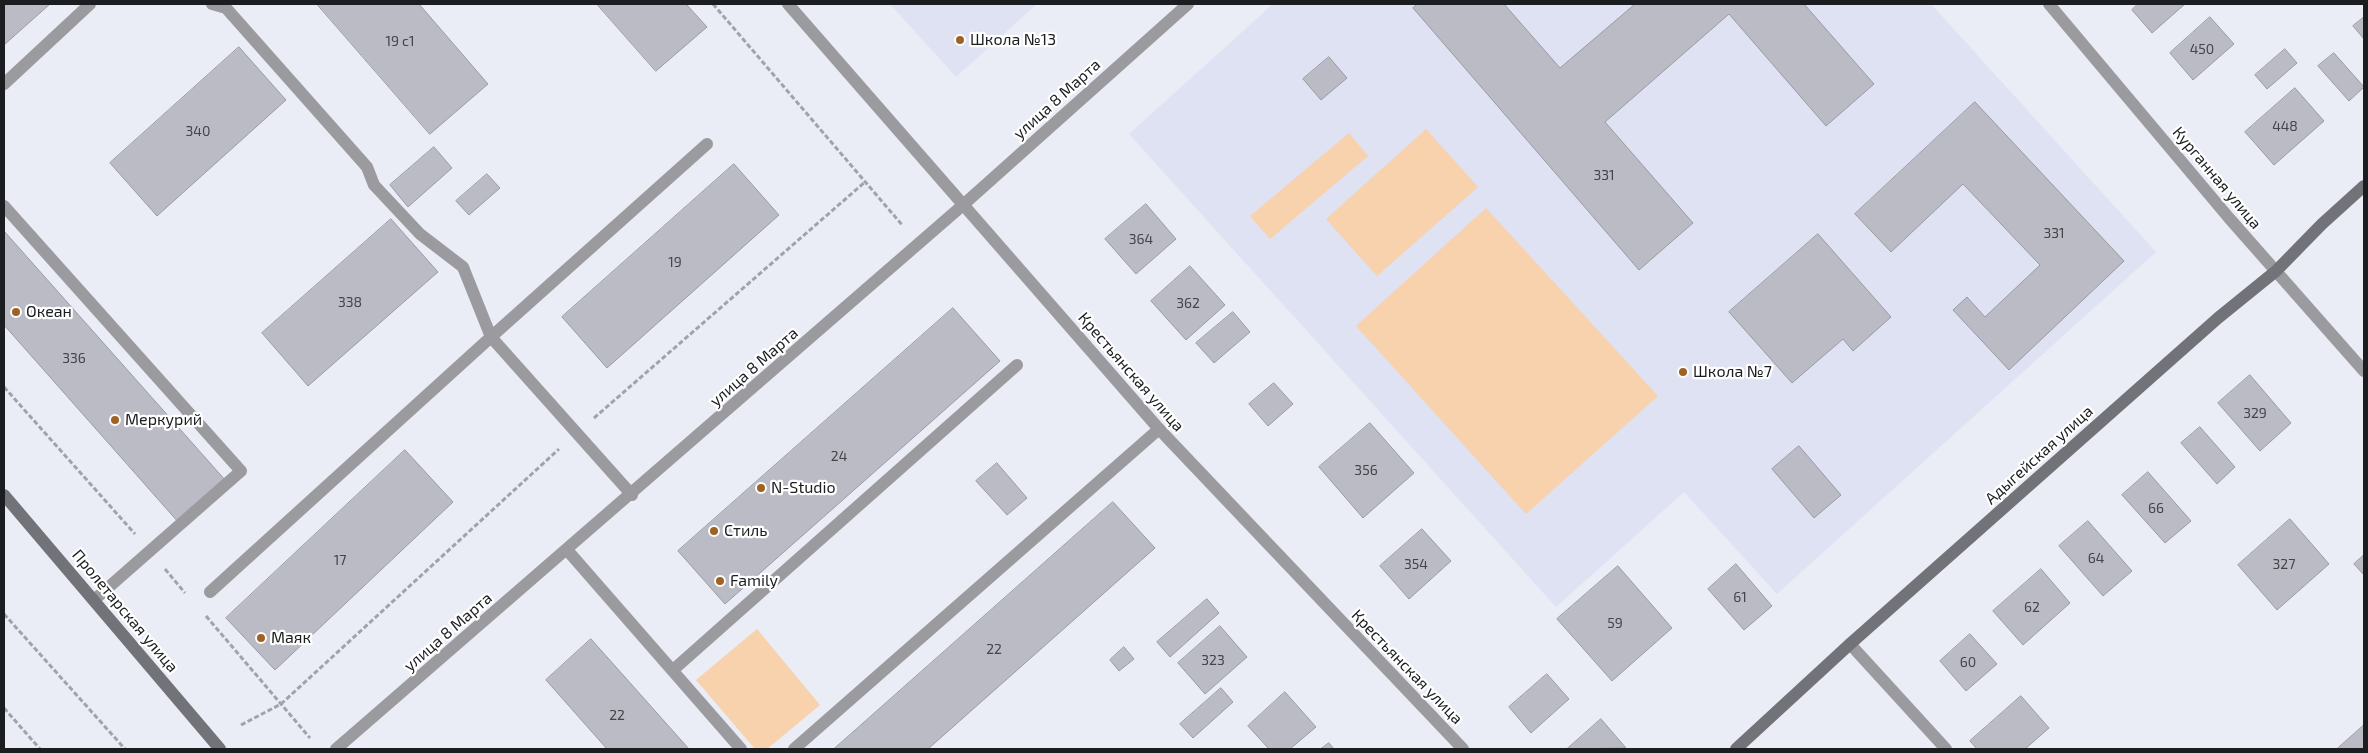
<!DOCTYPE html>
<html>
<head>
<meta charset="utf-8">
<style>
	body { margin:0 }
	#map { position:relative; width:2368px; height:753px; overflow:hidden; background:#eaecf6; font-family:"Exo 2",sans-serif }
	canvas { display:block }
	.frame { position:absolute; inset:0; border:5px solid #1c1d20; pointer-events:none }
</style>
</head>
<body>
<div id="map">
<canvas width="2368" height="753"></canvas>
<div class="frame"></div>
</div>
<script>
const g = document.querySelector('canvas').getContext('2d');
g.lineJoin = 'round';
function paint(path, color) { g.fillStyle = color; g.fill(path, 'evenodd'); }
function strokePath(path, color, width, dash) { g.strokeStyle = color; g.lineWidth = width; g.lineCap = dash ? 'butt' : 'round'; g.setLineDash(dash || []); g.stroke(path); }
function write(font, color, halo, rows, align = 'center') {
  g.font = font + ' "Exo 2",sans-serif'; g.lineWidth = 4.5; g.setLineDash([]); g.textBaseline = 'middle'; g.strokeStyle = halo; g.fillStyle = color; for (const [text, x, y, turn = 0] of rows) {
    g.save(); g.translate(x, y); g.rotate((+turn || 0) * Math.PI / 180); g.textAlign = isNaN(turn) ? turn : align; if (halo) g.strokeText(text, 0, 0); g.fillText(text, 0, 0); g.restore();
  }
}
const built = new Path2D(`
	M890,4H1037L956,77Z
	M1273,4H1931L2156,252L1777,594L1684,492L1556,607L1129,134Z`);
const green = new Path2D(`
	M1426,129L1478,187L1377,276L1326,219Z
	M1349,133L1368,156L1270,239L1250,216Z
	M1486,208L1658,396L1526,514L1356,326Z
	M757,629L820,705L767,749H755L696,680Z`);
const building = new Path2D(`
	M4,4H50L4,45Z
	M317,4H419L488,84L430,134Z
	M597,4H686L707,27L656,71Z
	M1418,4H1504L1560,68L1635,4H1804L1874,84L1826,126L1729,14L1605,122L1693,223L1639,270L1413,8Z
	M2138,4H2185L2152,33L2132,10Z
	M2210,17L2234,44L2193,80L2170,53Z
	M2364,17V39L2353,26Z
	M239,47L286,100L157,216L110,163Z
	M2285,49L2297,63L2267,89L2255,75Z
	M2334,53L2364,87L2349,101L2318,66Z
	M1329,57L1347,78L1321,100L1303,79Z
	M2295,88L2324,121L2274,165L2245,132Z
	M1975,102L2124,261L2009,370L1953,310L1967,297L1985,317L2040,265L1963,184L1891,252L1855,214Z
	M434,147L452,168L408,207L390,185Z
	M734,164L779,215L607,368L562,317Z
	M487,174L500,188L469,215L456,201Z
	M1146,204L1176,239L1136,274L1105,239Z
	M391,219L438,272L308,386L262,333Z
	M4,231L226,481L179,523L4,325Z
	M1818,234L1891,317L1853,351L1843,339L1792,383L1729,312Z
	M1190,266L1225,305L1186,340L1151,301Z
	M953,308L1000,361L725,604L678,551Z
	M1233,312L1250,332L1214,363L1196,343Z
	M2250,375L2291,423L2260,451L2218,403Z
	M1274,383L1293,404L1268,426L1249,404Z
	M1370,423L1414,473L1363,518L1319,467Z
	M2200,427L2235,467L2217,484L2181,443Z
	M1799,446L1841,495L1814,518L1772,469Z
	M405,450L453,502L275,670L226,618Z
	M997,463L1027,498L1007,515L976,481Z
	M2148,472L2191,521L2165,543L2122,495Z
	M1113,502L1155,548L928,749H834Z
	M2290,519L2329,564L2277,610L2238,565Z
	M2088,521L2132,571L2103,596L2059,546Z
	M1422,529L1451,561L1409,599L1380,566Z
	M2364,555V575L2354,564Z
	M1736,564L1772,606L1744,630L1708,589Z
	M1618,566L1672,628L1612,681L1557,619Z
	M2041,569L2070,603L2023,645L1993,611Z
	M1207,599L1219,613L1170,657L1157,642Z
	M1220,626L1247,657L1205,694L1178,663Z
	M1970,634L1997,664L1966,691L1940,661Z
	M591,639L689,749H607L546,680Z
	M1124,647L1134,659L1119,671L1110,660Z
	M1547,674L1569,699L1531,733L1509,707Z
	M1221,688L1233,702L1193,738L1180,724Z
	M1285,692L1316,727L1290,749H1269L1248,726Z
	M2021,696L2049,728L2025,749H1977L1970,741Z
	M1601,719L1626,748L1567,749Z
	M2364,725V749H2337Z
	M1329,743L1334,749H1321Z`);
const path = new Path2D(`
	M713,4L903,226
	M4,387L135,534
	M594,418L865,182
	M165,569L185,593
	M4,614L125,749
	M206,616L310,738
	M4,708L40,749
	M241,725L281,704L559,449`);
const service = new Path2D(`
	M212,4L226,8L367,167L374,185L420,234L463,267L491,337L707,144
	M4,84L90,4
	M4,206L241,471L94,600
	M568,551L741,749
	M210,592L491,337L632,495
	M1850,644L1946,749
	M673,670L1017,365
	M794,749L1159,429`);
const minor = new Path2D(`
	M336,749L963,205L1188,4`);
const tertiary = new Path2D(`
	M788,4L1159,429L1463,749
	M2049,4L2229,218L2364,371`);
const secondary = new Path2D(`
	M4,495L220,749
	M1736,749L1850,644L2218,318L2276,271L2322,224L2364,186`);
const markers = [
	[960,40,5,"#9e6323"],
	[16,312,5,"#9e6323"],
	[1683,372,5,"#9e6323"],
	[115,420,5,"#9e6323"],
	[761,488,5,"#9e6323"],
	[714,531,5,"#9e6323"],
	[720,581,5,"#9e6323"],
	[261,638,5,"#9e6323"]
];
const numberNames = [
	["19 с1",400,41],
	["450",2202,49],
	["448",2285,126],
	["340",198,131],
	["331",1604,175],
	["331",2054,233],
	["364",1141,239],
	["19",675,262],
	["338",350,302],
	["362",1188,303],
	["336",74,358],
	["329",2255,413],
	["24",839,456],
	["356",1366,470],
	["66",2156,508],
	["64",2096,558],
	["17",340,560],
	["354",1416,564],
	["327",2284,564],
	["61",1740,597],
	["62",2032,607],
	["59",1615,623],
	["22",994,649],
	["323",1213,660],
	["60",1968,662],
	["22",617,715]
];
const poiNames = [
	["Школа №13",970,40],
	["Океан",26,312],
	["Школа №7",1693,372],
	["Меркурий",125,420],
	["N-Studio",771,488],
	["Стиль",724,531],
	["Family",730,581],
	["Маяк",271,638]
];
const streetNames = [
	["улица 8 Марта",1057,99,-42],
	["Курганная улица",2217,178,50],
	["улица 8 Марта",754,367,-41],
	["Крестьянская улица",1131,372,49],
	["Адыгейская улица",2039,455,-42],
	["Пролетарская улица",125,611,50],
	["улица 8 Марта",448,632,-41],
	["Крестьянская улица",1407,667,46]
];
paint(built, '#dfe2f3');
paint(green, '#f8d1ad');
paint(building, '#babbc5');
strokePath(building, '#999ba4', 1);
strokePath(path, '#a1a3aa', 3, [5, 2.5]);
strokePath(service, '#9a9a9f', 12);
strokePath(minor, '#9a9a9f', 12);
strokePath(tertiary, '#9a9a9f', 12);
strokePath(secondary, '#727379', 12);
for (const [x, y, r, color] of markers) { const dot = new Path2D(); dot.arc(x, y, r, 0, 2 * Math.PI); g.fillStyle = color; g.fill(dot); strokePath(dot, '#fff', 2); }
write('14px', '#444449', null, numberNames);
write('16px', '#1c1d20', '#fff', poiNames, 'left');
write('16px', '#1c1d20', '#fff', streetNames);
</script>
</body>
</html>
